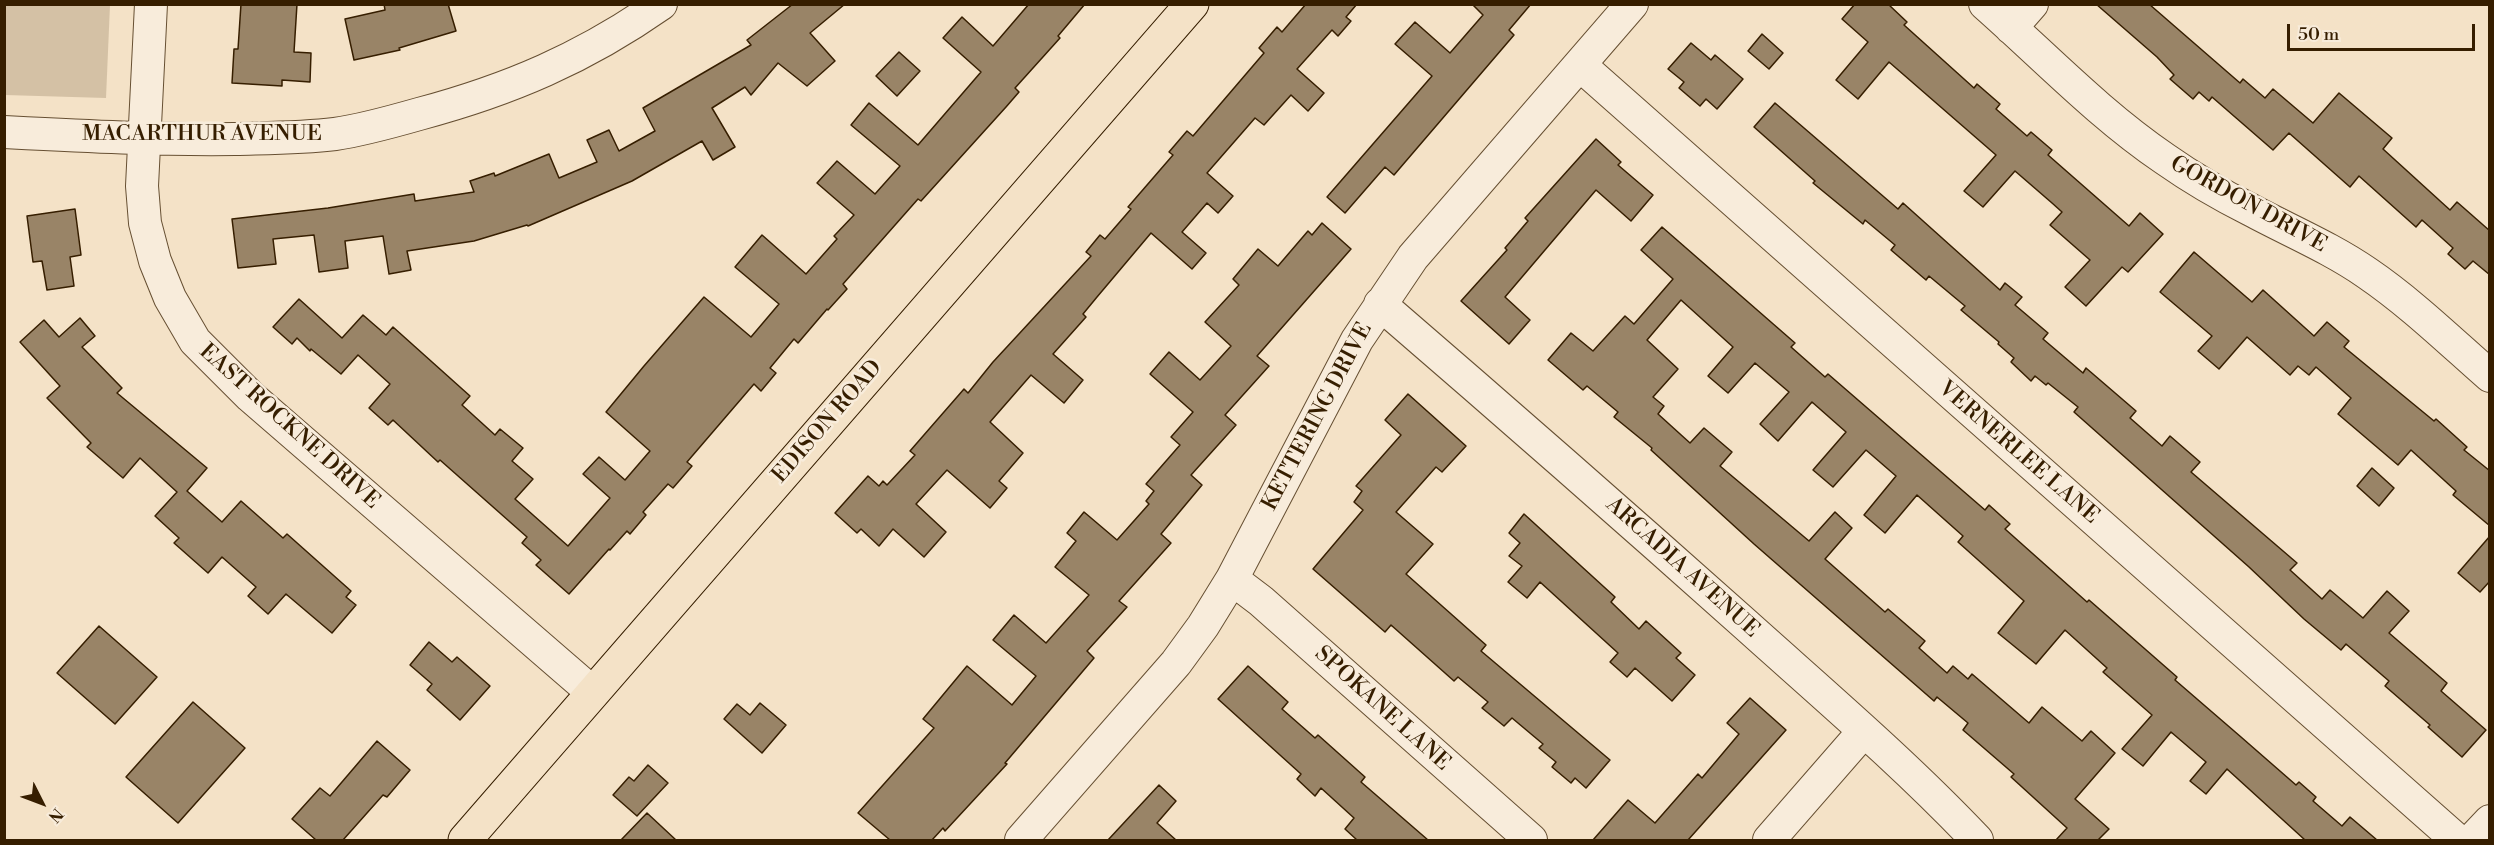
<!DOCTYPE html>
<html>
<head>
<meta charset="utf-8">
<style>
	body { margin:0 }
	#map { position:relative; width:2494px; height:845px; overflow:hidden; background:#f4e2c7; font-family:"Libre Bodoni",serif }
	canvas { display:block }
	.frame { position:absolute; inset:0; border:6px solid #361e00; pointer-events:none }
	.north { position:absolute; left:12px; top:773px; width:60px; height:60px; -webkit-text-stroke:4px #f8ecdb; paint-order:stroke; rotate:132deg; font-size:16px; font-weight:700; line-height:24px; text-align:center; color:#361e00 }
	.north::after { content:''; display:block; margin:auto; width:21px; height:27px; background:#361e00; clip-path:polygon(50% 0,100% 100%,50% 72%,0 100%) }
	.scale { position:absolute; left:2287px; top:24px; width:188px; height:27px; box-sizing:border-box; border:3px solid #361e00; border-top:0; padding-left:8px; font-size:18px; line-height:21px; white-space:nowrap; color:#361e00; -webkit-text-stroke:4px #f8ecdb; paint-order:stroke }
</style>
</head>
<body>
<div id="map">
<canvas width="2494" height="845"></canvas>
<div class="frame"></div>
<div class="north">N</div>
<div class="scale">50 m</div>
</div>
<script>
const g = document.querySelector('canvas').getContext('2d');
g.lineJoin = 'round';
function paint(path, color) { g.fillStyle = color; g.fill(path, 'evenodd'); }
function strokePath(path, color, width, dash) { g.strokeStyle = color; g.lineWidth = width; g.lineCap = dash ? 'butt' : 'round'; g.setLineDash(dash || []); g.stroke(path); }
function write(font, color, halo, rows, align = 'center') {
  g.font = font + ' "Libre Bodoni",serif'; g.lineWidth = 5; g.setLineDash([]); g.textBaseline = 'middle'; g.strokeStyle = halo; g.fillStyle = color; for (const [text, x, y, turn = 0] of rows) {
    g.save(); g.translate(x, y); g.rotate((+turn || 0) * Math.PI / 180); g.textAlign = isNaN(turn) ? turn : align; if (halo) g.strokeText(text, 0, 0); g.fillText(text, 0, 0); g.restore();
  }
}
const green = new Path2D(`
	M5,4L110,5L106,98L5,95Z`);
const building = new Path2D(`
	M241,4H297L294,52L311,53L310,82L282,80V86L232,83L234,49H238Z
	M384,4H448L456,31L399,48L400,50L354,60L345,19L385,10Z
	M793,4H845L810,33L835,61L807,86L778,63L751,95L745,87L712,108L735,147L713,160L702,141L632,181L528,226L527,225L474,241L407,251L411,270L389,274L383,236L345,241L348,268L319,272L314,235L273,239L276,264L238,268L232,219L328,208L414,194L415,201L474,192L470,181L494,173L495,176L549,154L559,178L597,162L587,140L609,130L619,151L655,131L643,108L751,45L747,40Z
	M1029,4H1085L1058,36L1060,38L1015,88L1019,92L1006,107L921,201L918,199L843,284L847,289L828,310L827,309L798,343L794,339L770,368L776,373L761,391L754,384L687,462L692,466L673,488L668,484L643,512L646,515L630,534L627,531L610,550L609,549L569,594L536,565L541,560L522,543L527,537L440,460L438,462L393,420L388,425L369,408L390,384L358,355L341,374L311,349L310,351L297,338L292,344L273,327L299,299L342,338L363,315L386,335L393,327L470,396L462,405L495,435L500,429L523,448L512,461L533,479L515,499L568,546L610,498L583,474L599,457L625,480L650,451L606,412L644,366L704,297L751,337L779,304L735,267L762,235L806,274L837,239L834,236L854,215L817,183L837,161L875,194L900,166L851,125L869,103L918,145L981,72L943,38L962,17L993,46Z
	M1306,4H1357L1346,17L1351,21L1338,36L1332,30L1297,69L1324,93L1308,111L1291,95L1264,125L1255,118L1207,173L1233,196L1218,213L1207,203L1182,232L1206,253L1192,269L1151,233L1097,297L1083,314L1086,317L1053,354L1083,380L1064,403L1031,375L990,422L1023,453L999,481L1007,488L990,508L947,470L916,504L946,532L924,557L893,529L879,546L861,529L857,533L835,513L868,476L879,486L883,481L887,485L915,455L910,451L964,389L968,393L993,362L1091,256L1086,252L1100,235L1105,239L1131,209L1128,207L1173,155L1169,152L1187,131L1193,136L1264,53L1259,48L1277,27L1282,32Z
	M1472,4H1531L1509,30L1514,35L1394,175L1385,167L1345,213L1327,197L1432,76L1395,44L1415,22L1450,53L1483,15Z
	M1855,4H1888L1907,22L1904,25L1974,88L1977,84L2000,104L1996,109L2027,136L2031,132L2052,150L2048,155L2129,226L2140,213L2163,234L2128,272L2122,267L2086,306L2065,287L2090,260L2050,225L2062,212L2052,203L2015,171L1983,207L1964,191L1996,155L1889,62L1858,99L1836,80L1868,42L1842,19Z
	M2096,4H2149L2240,83L2243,79L2265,98L2273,89L2313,123L2339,93L2392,138L2383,149L2450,210L2457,202L2490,231V275L2473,261L2465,269L2448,254L2453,248L2422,220L2416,227L2359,176L2350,187L2289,133L2273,150L2212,97L2209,101L2199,92L2193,99L2170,79L2174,75L2157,57Z
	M1762,34L1783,53L1769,69L1748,51Z
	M1691,43L1711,60L1715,55L1743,79L1717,109L1706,99L1700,106L1679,88L1684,82L1668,69Z
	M899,52L920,71L897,96L876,76Z
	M1775,103L1898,209L1903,203L2000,290L2005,283L2022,297L2015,305L2048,333L2043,339L2083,373L2086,368L2136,411L2130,418L2162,446L2170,436L2200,462L2191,472L2297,563L2290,570L2322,599L2330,590L2363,618L2387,591L2409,611L2389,633L2447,683L2441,691L2486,730L2462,757L2428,727L2430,725L2385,686L2389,681L2346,644L2341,650L2304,619L2249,567L2074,412L2078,407L2048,383L2046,385L2035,376L2031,381L2011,362L2014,358L1998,344L1999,342L1961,310L1965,306L1929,276L1926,280L1891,250L1895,245L1865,220L1863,224L1813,183L1815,181L1754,127Z
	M1596,139L1621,162L1618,165L1653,195L1631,221L1596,190L1505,297L1530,320L1509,344L1461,301L1507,250L1505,248L1528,221L1525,218Z
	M75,209L81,255L70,257L74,286L47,290L42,261L33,262L27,216Z
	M1322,223L1351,249L1257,356L1269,366L1225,415L1236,425L1191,475L1202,485L1161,534L1171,543L1119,601L1127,607L1087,651L1094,658L1005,763L1007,764L945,831L943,828L932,840H890L858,813L934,728L923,719L967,666L1012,705L1036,676L993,640L1014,615L1046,643L1089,595L1055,567L1076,541L1067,533L1084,512L1117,540L1149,504L1146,501L1154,491L1146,484L1180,445L1171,437L1193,412L1150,374L1169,352L1200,380L1231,346L1205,322L1239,285L1233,279L1258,249L1278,266L1308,231L1312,235Z
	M1662,227L1795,343L1791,347L1825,377L1828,374L1985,510L1989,505L2010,524L2005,529L2087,602L2089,600L2177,677L2175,680L2241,737L2296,785L2299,782L2316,797L2313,801L2342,826L2350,817L2377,840H2305L2227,769L2206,794L2190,781L2206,762L2171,732L2143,766L2122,749L2152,715L2103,672L2107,668L2065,630L2036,664L1998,633L2024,601L1958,542L1963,536L1917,495L1885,533L1864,515L1896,476L1866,450L1833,487L1813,470L1846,432L1812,402L1778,441L1760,424L1789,392L1755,363L1728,393L1708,376L1733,347L1681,300L1647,340L1678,369L1653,397L1664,406L1658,414L1690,443L1704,428L1732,452L1720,466L1809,541L1835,512L1852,528L1825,559L1885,612L1888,609L1925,641L1919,648L1947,673L1953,666L1968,679L1972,674L2029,723L2042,707L2082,741L2091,731L2115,753L2075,799L2109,829L2098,840H2056L2067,828L2011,777L2014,774L1963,730L1968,723L1937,697L1934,701L1754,544L1651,450L1652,448L1614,417L1618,412L1587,386L1583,390L1548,360L1571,333L1593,351L1625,316L1634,324L1673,279L1641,250Z
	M2194,252L2252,302L2263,290L2314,336L2327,322L2349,341L2344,347L2434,421L2436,419L2467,447L2464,450L2490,471V526L2453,495L2456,491L2411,450L2398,465L2338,414L2351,398L2316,367L2309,375L2298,366L2290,375L2247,337L2219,369L2198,351L2212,336L2160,292Z
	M80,318L95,336L82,347L122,388L117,393L207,468L187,491L222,522L241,501L283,538L287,534L351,591L346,597L356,605L332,633L286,594L268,614L248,596L256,587L222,557L208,573L174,543L179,538L155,516L177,492L140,458L123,478L87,447L91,443L47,398L60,386L20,342L44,320L59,337Z
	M1408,394L1466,446L1442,472L1436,467L1396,512L1433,544L1406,574L1486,645L1481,651L1610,760L1586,788L1575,778L1571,783L1552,767L1556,762L1539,748L1543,744L1512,718L1504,726L1482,708L1488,702L1458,677L1454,681L1391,625L1385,632L1313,569L1363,510L1354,502L1362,491L1356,486L1401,435L1385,420Z
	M2372,468L2394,488L2379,506L2357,486Z
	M1524,514L1615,597L1611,602L1639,629L1646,621L1681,653L1676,658L1695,675L1672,701L1635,668L1627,677L1610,662L1618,653L1540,582L1527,598L1508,582L1522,566L1509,556L1520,543L1509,533Z
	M2490,536V581L2480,592L2458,573Z
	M99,626L157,677L115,724L57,673Z
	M429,642L452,662L457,657L490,686L460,720L427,690L432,684L410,665Z
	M1248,666L1288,702L1282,709L1315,738L1318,735L1365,777L1361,782L1428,840H1357L1345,829L1354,818L1321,788L1315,796L1297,779L1301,774L1218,699Z
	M1750,698L1786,730L1688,840H1593L1628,800L1655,823L1698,774L1702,778L1739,734L1727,723Z
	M193,702L245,748L178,823L126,777Z
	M760,703L786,725L762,753L724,719L737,704L750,715Z
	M377,741L410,770L387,797L383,795L343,840H316L292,819L320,788L330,796Z
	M648,765L668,783L637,816L613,795L629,777L634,781Z
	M1159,785L1176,801L1157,823L1176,840H1108Z
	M647,813L676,840H621Z`);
const minor = new Path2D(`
	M151,4L142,186L145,223L155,261L170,298L195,341L250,396L592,692
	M1985,4C2044,56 2100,115 2165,159C2192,178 2221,195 2251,210C2290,231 2331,248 2367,273C2411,303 2450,341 2490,376
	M2011,28L2032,4
	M1580,65L2457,840
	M4,132C82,136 158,140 235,139C268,138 302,138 335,134C363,130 391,122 419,114C509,90 584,58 661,4
	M1380,304C1503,410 1624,516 1745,624C1824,695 1905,764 1977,840
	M1232,579L1261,601L1531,840
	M1021,840L1176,663L1203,626L1232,579L1357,340L1413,257L1632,4
	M1769,840L1864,731
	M2472,840L2490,821`);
const major = new Path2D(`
	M465,840L1192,4`);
const streetNames = [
	["MACARTHUR AVENUE",202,135],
	["GORDON DRIVE",2248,205,29],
	["KETTERING DRIVE",1318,417,-62],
	["EDISON ROAD",828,422,-49],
	["EAST ROCKNE DRIVE",289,427,42],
	["VERNERLEE LANE",2018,453,41],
	["ARCADIA AVENUE",1682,568,42],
	["SPOKANE LANE",1382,709,42]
];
paint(green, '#d4c1a5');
paint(building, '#998467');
strokePath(building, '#361e00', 1.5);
strokePath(minor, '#664f32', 34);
strokePath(major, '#361e00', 35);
strokePath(minor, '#f8ecdb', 32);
strokePath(major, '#f4e2c7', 33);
write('22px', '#361e00', '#f8ecdb', streetNames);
</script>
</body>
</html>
